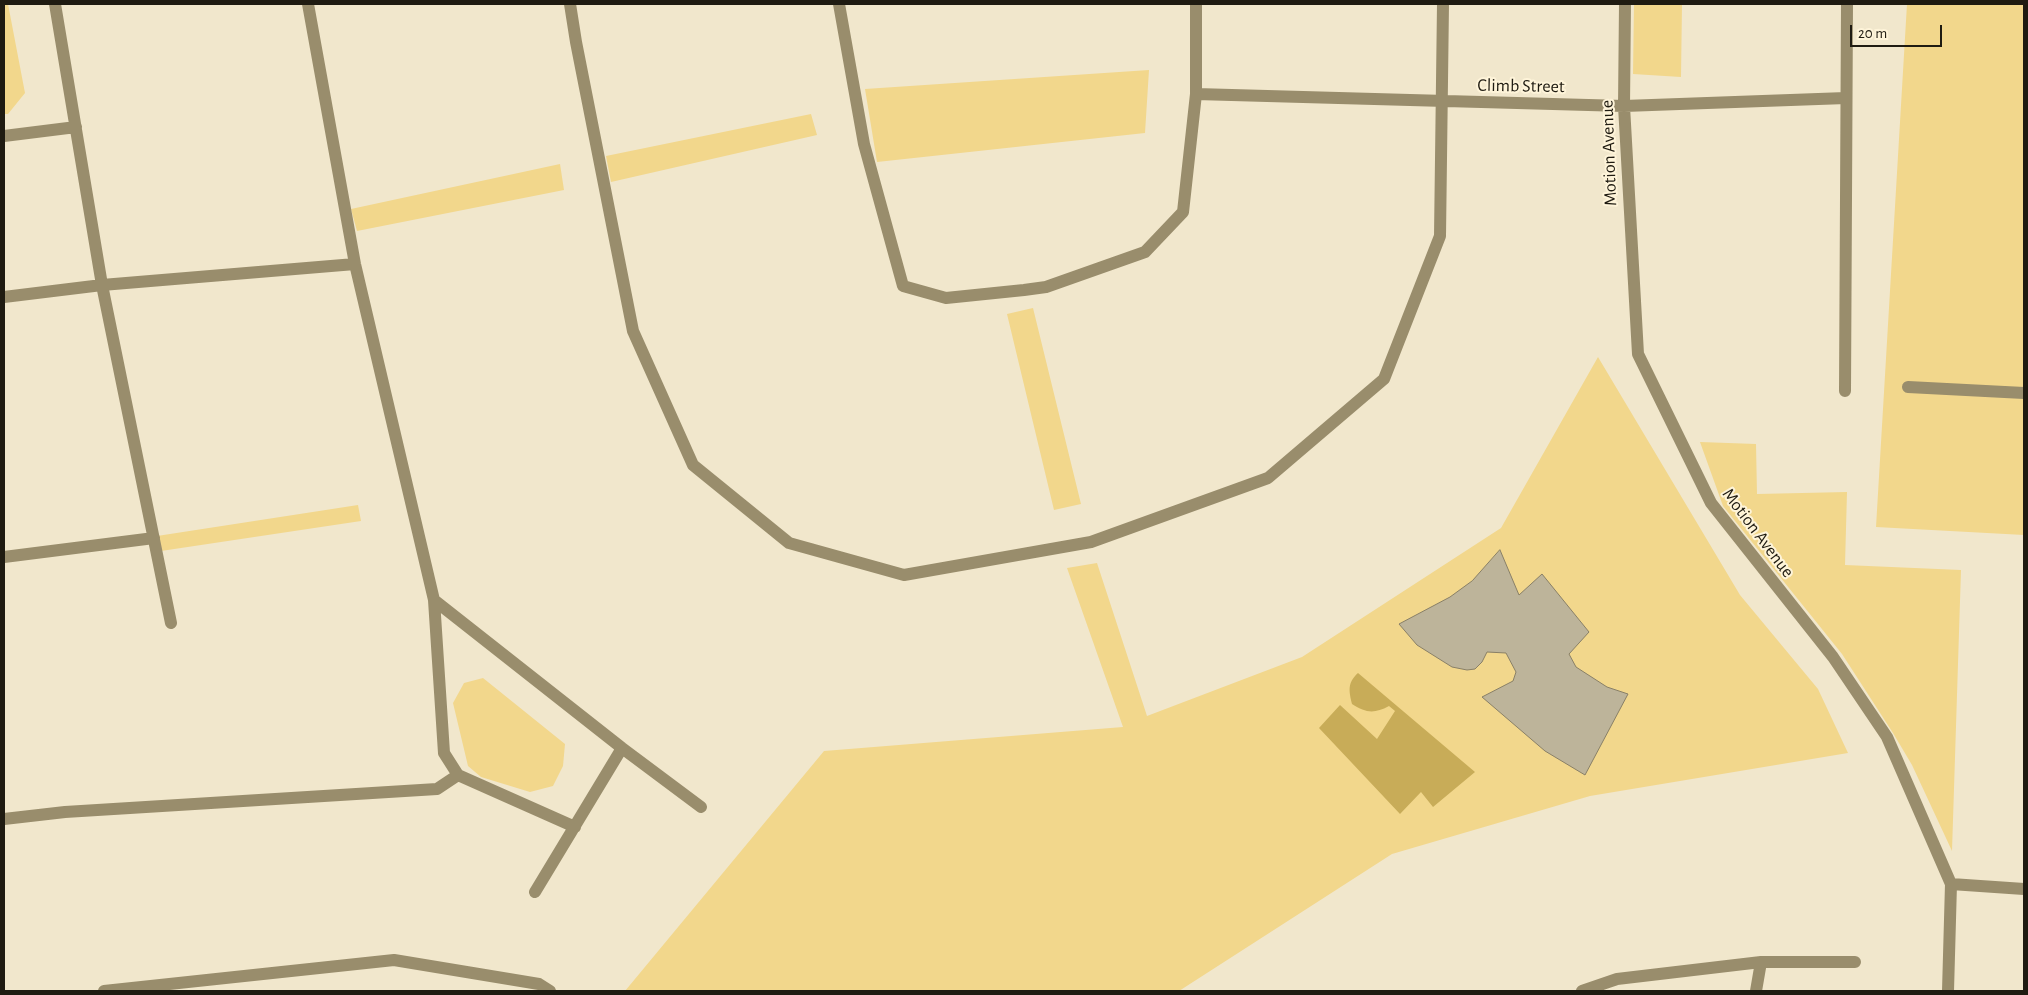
<!DOCTYPE html>
<html>
<head>
<meta charset="utf-8">
<style>
	body { margin:0 }
	#map { position:relative; width:2028px; height:995px; overflow:hidden; background:#f1e7cc; font-family:"Alegreya Sans",sans-serif }
	canvas { display:block }
	.frame { position:absolute; inset:0; border:5px solid #1f1b11; pointer-events:none }
	.scale { position:absolute; left:1850px; top:25px; width:92px; height:22px; box-sizing:border-box; border:2px solid #1f1b11; border-top:0; padding-left:6px; font-size:15px; line-height:18px; white-space:nowrap; color:#1f1b11; -webkit-text-stroke:4px #fef4d9; paint-order:stroke }
</style>
</head>
<body>
<div id="map">
<canvas width="2028" height="995"></canvas>
<div class="frame"></div>
<div class="scale">20 m</div>
</div>
<script>
const g = document.querySelector('canvas').getContext('2d');
g.lineJoin = 'round';
function paint(path, color) { g.fillStyle = color; g.fill(path, 'evenodd'); }
function strokePath(path, color, width, dash) { g.strokeStyle = color; g.lineWidth = width; g.lineCap = dash ? 'butt' : 'round'; g.setLineDash(dash || []); g.stroke(path); }
function write(font, color, halo, rows, align = 'center') {
  g.font = font + ' "Alegreya Sans",sans-serif'; g.lineWidth = 4; g.setLineDash([]); g.textBaseline = 'middle'; g.strokeStyle = halo; g.fillStyle = color; for (const [text, x, y, turn = 0] of rows) {
    g.save(); g.translate(x, y); g.rotate((+turn || 0) * Math.PI / 180); g.textAlign = isNaN(turn) ? turn : align; if (halo) g.strokeText(text, 0, 0); g.fillText(text, 0, 0); g.restore();
  }
}
const green = new Path2D(`
	M4,4H8L25,93L8,114H4Z
	M1634,4H1682L1681,77L1633,74Z
	M1907,4H2024V535L1876,527Z
	M1149,70L1145,133L877,162L865,89Z
	M811,114L817,135L611,182L606,156Z
	M560,164L564,190L357,231L351,209Z
	M1033,308L1081,504L1054,510L1007,314Z
	M1598,357L1740,595L1818,689L1848,753L1590,796L1392,854L1179,991H625L824,751L1123,727L1067,568L1097,563L1147,716L1302,657L1501,528Z
	M1700,442L1756,444L1757,494L1847,492L1845,565L1961,570L1952,851L1912,765L1893,733L1842,654L1723,506Z
	M358,505L361,521L161,551L157,536Z
	M483,678L565,744L563,766L553,786L530,792L481,777L468,766L453,703L464,683Z`);
const water = new Path2D(`
	M1358,673L1475,772L1433,807L1421,792L1400,814L1319,728L1340,705L1377,739L1395,711L1389,706C1374,714 1366,713 1352,704C1349,691 1347,683 1358,673Z`);
const building = new Path2D(`
	M1500,550L1519,595L1542,574L1589,632L1569,654L1576,667L1607,687L1628,694L1585,775L1545,751L1482,697L1513,681L1516,672L1506,653L1487,652L1482,662L1475,669L1467,670L1452,667L1417,645L1399,624L1450,597L1472,581Z`);
const street = new Path2D(`
	M55,4L102,285L171,623
	M570,4L576,42L633,331L693,465L789,543L904,575L1091,542L1268,478L1384,379L1440,236L1443,4
	M839,4L864,144L903,286L946,298L1024,290L1046,287L1145,252L1183,212L1196,94V4
	M1625,4L1624,106L1638,354L1711,503L1833,657L1887,737L1951,884L1948,991
	M1196,94L1624,106L1846,98
	M4,136L76,127
	M4,297L102,285L355,264
	M1908,387L2024,393
	M1845,391L1847,4
	M4,557L154,538
	M434,600L622,748L701,807
	M458,775L575,827
	M4,819L65,812L437,789L458,775L444,753L434,600L355,264L308,4
	M1951,884L2024,889
	M535,892L622,748
	M104,991L394,960L539,984L550,991
	M1582,991L1617,979L1761,962H1855
	M1756,991L1761,962`);
const streetNames = [
	["Climb Street",1521,86,1],
	["Motion Avenue",1609,153,-92],
	["Motion Avenue",1758,533,53]
];
paint(green, '#f2d78c');
paint(water, '#c8ac58');
paint(building, '#bdb49a');
strokePath(building, '#898067', 1);
strokePath(street, '#998d6c', 12);
write('18px', '#1f1b11', '#fef4d9', streetNames);
</script>
</body>
</html>
